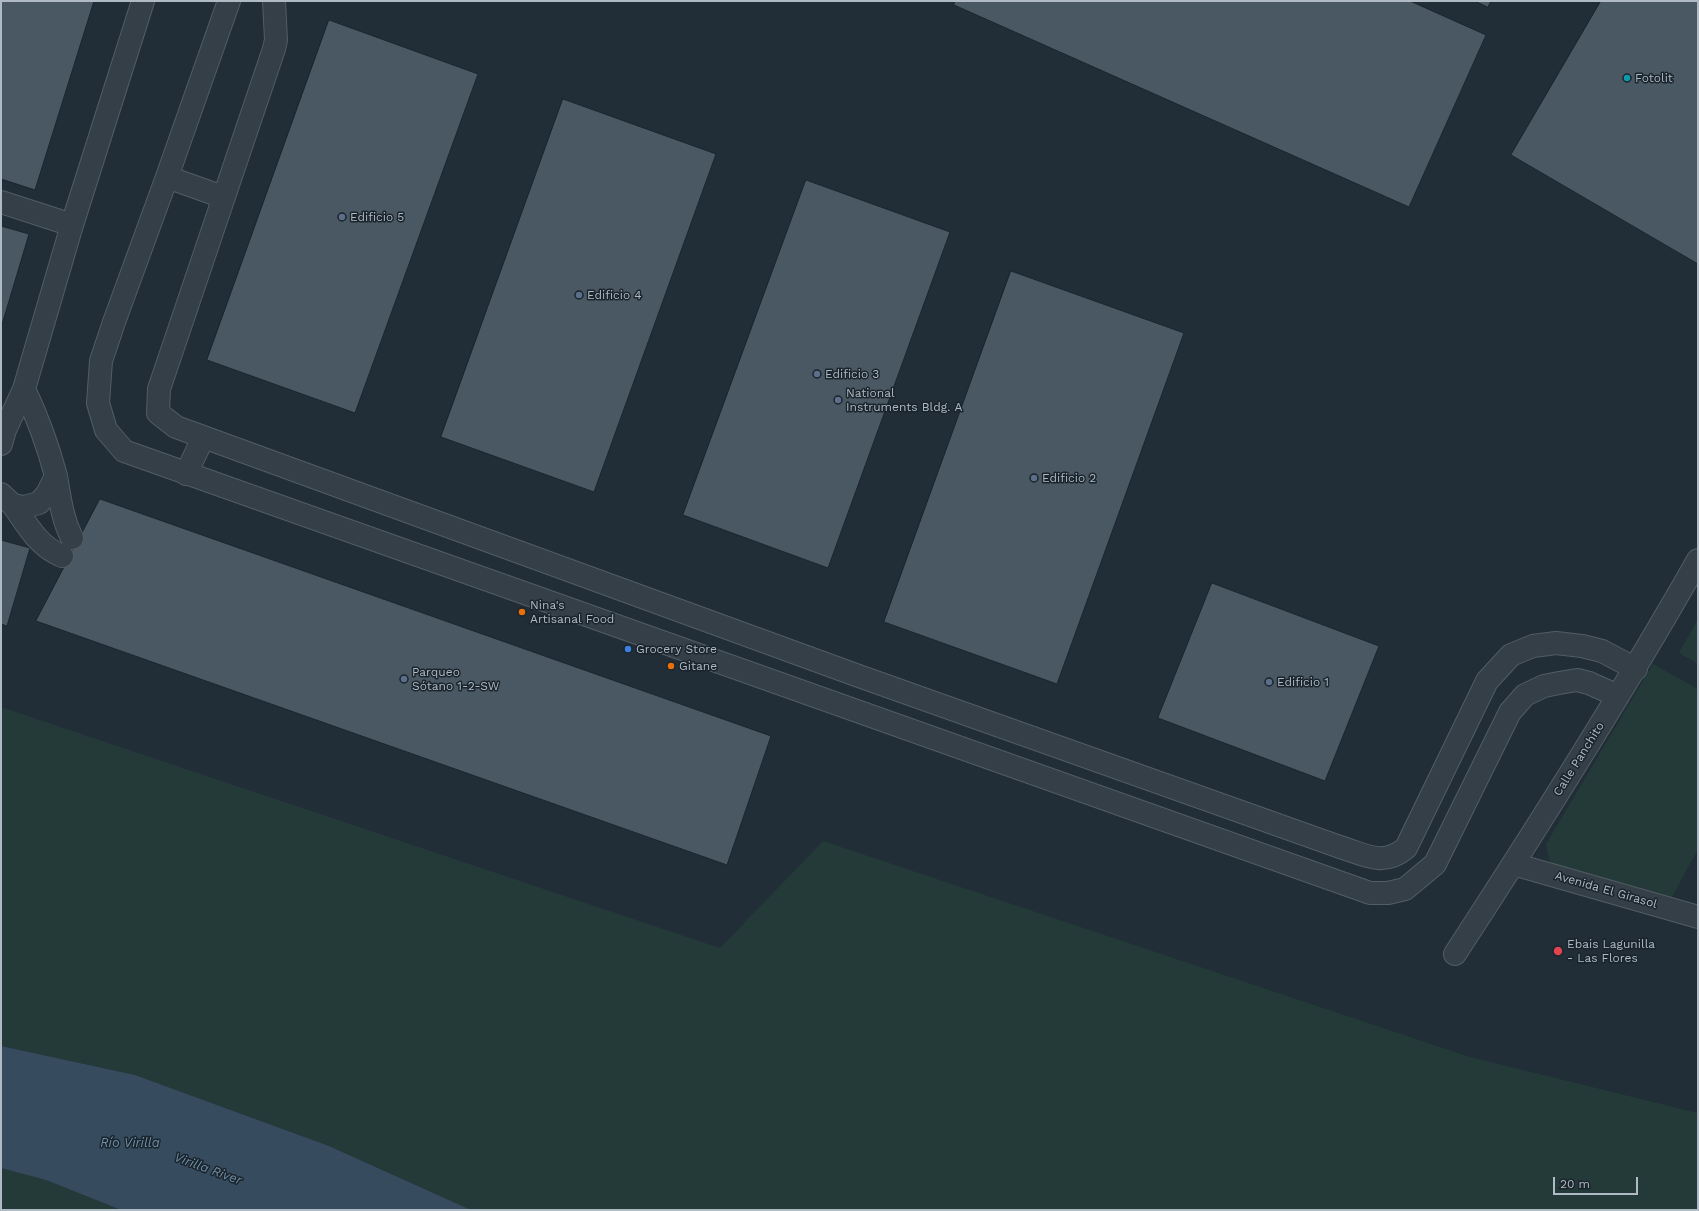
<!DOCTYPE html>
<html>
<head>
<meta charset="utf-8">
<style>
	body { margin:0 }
	#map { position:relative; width:1699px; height:1211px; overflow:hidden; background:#212d37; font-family:"Work Sans",sans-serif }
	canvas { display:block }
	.frame { position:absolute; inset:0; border:2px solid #afbac4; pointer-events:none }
	.scale { position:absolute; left:1553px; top:1177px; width:85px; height:18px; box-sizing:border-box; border:2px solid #afbac4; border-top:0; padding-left:5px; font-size:12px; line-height:14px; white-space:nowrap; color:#afbac4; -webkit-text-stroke:3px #1a242c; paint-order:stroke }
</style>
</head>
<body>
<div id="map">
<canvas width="1699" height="1211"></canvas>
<div class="frame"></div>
<div class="scale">20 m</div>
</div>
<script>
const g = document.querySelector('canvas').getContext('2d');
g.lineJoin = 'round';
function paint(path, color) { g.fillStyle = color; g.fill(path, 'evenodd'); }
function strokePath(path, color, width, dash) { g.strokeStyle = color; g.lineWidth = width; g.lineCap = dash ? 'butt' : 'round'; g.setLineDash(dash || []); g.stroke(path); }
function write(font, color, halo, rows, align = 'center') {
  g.font = font + ' "Work Sans",sans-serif'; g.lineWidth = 3; g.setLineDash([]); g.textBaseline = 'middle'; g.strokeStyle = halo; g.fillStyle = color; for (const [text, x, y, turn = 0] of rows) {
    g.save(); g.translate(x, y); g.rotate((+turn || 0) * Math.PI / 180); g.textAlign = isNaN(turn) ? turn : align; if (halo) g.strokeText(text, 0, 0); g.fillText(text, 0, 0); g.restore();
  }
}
const green = new Path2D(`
	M1698,619V664L1679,653Z
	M1653,664L1698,689V849L1671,899L1555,866L1549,860L1546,844Z
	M1,707L720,948L823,841L1470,1057L1698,1113V1210H471L329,1146L135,1075L1,1046Z
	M1,1168L46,1180L121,1210H1Z`);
const water = new Path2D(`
	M1,1046L135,1075L329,1146L471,1210H121L46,1180L1,1168Z`);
const building = new Path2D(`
	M1,1H94L35,190L1,179Z
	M955,1H1410L1486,35L1409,207L954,5Z
	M1475,1H1491L1488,7Z
	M1601,1H1698V264L1511,155Z
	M329,20L478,74L355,413L207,360Z
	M563,99L716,154L594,492L441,437Z
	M806,180L950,232L828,568L683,515Z
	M1,226L29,234L1,328Z
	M1011,271L1184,333L1057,684L884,622Z
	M100,499L771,736L727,865L36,621Z
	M1,540L30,548L7,626L1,624Z
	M1212,583L1379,646L1325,781L1158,718Z`);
const minor = new Path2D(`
	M229,1L167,177L114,322L101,361L98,403L106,430L124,451L1370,893H1388L1405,889L1435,864L1510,712L1525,695L1544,686L1559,683L1577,680L1589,683L1618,696
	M274,1L276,40L274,49L159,389L158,413L176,427L856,675L1340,847C1366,855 1383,867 1406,848L1487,681L1511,655L1533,646L1556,643L1582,646L1602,651L1636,669
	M167,177L223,197
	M1,202L72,225
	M1,444L5,430L24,389L72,225L143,1
	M186,474L203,438
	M56,476C60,499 62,518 72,538
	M1,494L13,505L24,507L39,503L47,494L56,476C48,446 38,418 24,389
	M13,505C28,526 38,546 62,556
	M1513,864L1698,917
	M1455,954C1539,825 1622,694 1698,560`);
const markers = [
	[1627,78,4,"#0f9aa8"],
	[342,217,4,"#5c6f8a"],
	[579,295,4,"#5c6f8a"],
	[817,374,4,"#5c6f8a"],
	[838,400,4,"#5c6f8a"],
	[1034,478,4,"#5c6f8a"],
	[522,612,4,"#e8710a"],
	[628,649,4,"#3f7fe0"],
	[671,666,4,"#e8710a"],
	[404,679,4,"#5c6f8a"],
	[1269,682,4,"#5c6f8a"],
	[1558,951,5,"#e0444e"]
];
const poiNames = [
	["Fotolit",1635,78],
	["Edificio 5",350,217],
	["Edificio 4",587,295],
	["Edificio 3",825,374],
	["National",846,393],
	["Instruments Bldg. A",846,407],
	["Edificio 2",1042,478],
	["Nina's",530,605],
	["Artisanal Food",530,619],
	["Grocery Store",636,649],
	["Gitane",679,666],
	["Parqueo",412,672],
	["Sótano 1-2-SW",412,686],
	["Edificio 1",1277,682],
	["Ebais Lagunilla",1567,944],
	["- Las Flores",1567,958]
];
const streetNames = [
	["Calle Panchito",1579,759,-58],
	["Avenida El Girasol",1606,890,16]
];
const waterNames = [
	["Río Virilla",130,1143],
	["Virilla River",208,1169,20]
];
paint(green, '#243a39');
paint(water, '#364c5e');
paint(building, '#4a5863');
strokePath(building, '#1c262e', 1);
strokePath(minor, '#525d65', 24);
strokePath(minor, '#353f48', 22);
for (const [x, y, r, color] of markers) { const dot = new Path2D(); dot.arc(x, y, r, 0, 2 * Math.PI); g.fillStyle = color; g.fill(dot); strokePath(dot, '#1a242c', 1.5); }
write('12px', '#afbac4', '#1a242c', poiNames, 'left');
write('12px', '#afbac4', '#1a242c', streetNames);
write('italic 13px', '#708fa7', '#1a242c', waterNames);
</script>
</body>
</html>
